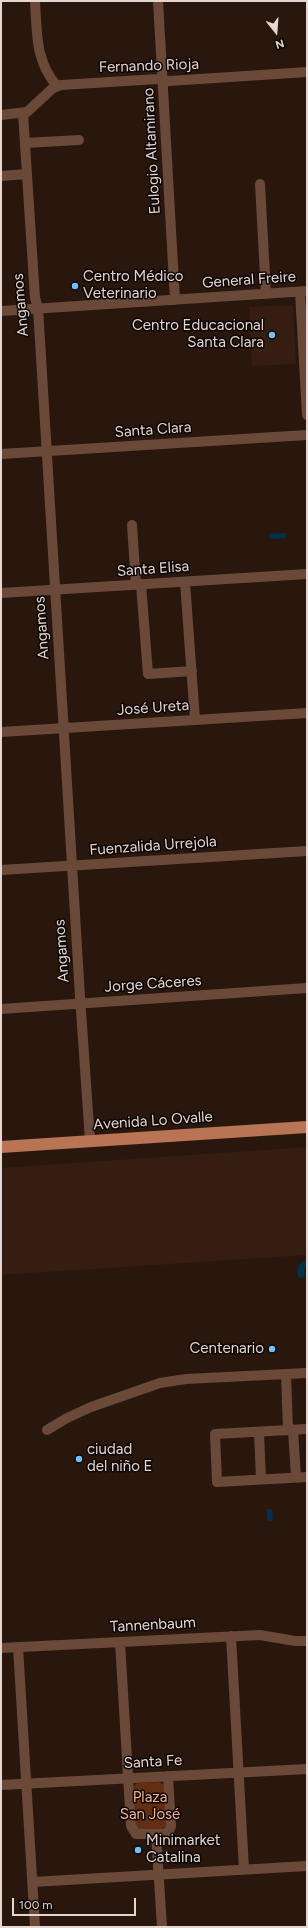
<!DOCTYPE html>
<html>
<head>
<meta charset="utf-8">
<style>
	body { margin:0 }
	#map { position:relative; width:308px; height:1928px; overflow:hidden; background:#29170e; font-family:Figtree,sans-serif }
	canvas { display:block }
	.frame { position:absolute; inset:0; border:2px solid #e4d6d0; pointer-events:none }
	.north { position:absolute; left:256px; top:12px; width:40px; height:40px; -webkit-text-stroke:3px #0c0503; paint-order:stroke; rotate:163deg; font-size:11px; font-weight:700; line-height:16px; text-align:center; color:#e4d6d0 }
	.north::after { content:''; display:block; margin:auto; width:14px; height:18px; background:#e4d6d0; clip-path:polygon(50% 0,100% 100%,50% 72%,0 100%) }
	.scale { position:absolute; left:12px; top:1898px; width:124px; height:18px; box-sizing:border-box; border:2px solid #e4d6d0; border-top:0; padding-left:5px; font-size:12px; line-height:14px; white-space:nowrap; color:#e4d6d0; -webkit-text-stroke:3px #0c0503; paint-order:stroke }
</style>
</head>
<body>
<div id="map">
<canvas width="308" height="1928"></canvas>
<div class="frame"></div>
<div class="north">N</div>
<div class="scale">100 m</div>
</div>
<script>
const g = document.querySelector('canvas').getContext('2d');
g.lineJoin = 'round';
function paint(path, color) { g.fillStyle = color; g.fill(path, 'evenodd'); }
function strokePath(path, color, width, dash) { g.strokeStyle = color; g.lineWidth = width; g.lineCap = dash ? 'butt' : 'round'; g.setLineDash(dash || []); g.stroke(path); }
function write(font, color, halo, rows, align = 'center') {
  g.font = font + ' Figtree,sans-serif'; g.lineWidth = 3; g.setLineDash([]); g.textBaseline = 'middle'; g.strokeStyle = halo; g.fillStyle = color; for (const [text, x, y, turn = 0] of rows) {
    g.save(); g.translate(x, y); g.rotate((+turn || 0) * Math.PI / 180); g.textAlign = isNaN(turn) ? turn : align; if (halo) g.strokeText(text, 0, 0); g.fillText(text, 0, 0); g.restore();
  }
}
const built = new Path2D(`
	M293,305L296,364L252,366L249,307Z
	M307,1147V1255L1,1275V1168Z`);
const green = new Path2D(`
	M160,1782L164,1785L166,1826L162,1829L140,1830L136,1826L134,1786L137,1783Z`);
const water = new Path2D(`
	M285,533V538L270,539L269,534Z
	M307,1260V1267L304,1269L305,1276L299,1278C294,1270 298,1262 307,1260Z
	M267,1509H272L273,1521H267Z`);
const minor = new Path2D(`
	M35,1C37,32 35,61 57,86
	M158,1L175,300
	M23,113L35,298L38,308L80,996L90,1141
	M1,115L27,112L53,88L61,85L158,79L169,81L307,72
	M25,143L79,140
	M1,176L27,174
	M260,184L266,294
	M300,292L307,415
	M1,311L307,291
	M1,454L307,435
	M132,525L136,585
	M185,582L195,720
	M141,584L148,674L192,671
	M1,593L307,574
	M1,732L307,713
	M1,870L307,851
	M1,1009L307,988
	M286,1375L288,1430
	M307,1429L215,1434L217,1482L307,1477
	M47,1430L67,1418L91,1407L160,1383L186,1379L307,1373
	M293,1430L296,1477
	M259,1432L261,1479
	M231,1636L244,1869
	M120,1642L131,1826L136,1834H164L169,1831L171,1826L168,1776
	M18,1647L35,1927
	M1,1648L260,1635L295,1641H307
	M1,1785L307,1769
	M156,1834L162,1927
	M32,1882L307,1866`);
const major = new Path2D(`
	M1,1147L307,1127`);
const markers = [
	[75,286,4,"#74c0f6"],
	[272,335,4,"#74c0f6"],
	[272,1349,4,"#74c0f6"],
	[79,1459,4,"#74c0f6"],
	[138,1850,4,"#74c0f6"]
];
const streetNames = [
	["Fernando Rioja",149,66,-2],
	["Eulogio Altamirano",152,151,-93],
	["General Freire",249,280,-4],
	["Angamos",21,305,-95],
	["Santa Clara",153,430,-4],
	["Santa Elisa",153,569,-4],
	["Angamos",42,628,-94],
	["José Ureta",153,708,-4],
	["Fuenzalida Urrejola",153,846,-4],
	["Angamos",62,951,-94],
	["Jorge Cáceres",153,984,-4],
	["Avenida Lo Ovalle",153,1121,-4],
	["Tannenbaum",153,1625,-3],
	["Santa Fe",153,1762,-3]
];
const poiNames = [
	["Centro Médico",83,277],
	["Veterinario",83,294],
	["Centro Educacional",264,326,"right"],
	["Santa Clara",264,343,"right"],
	["Centenario",264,1349,"right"],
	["ciudad",87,1450],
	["del niño E",87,1467],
	["Minimarket",146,1841],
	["Catalina",146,1858]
];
const parkNames = [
	["Plaza",150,1798],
	["San José",150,1815]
];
paint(built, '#351d11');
paint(green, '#632e11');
paint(water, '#01324d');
strokePath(minor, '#6a4939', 10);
strokePath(major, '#b87454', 12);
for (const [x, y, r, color] of markers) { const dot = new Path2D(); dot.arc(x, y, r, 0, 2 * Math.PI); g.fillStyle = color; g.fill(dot); strokePath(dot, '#0c0503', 1.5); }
write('15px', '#e4d6d0', '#0c0503', streetNames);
write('15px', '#e4d6d0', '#0c0503', poiNames, 'left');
write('15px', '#f3b294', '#0c0503', parkNames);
</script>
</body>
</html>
